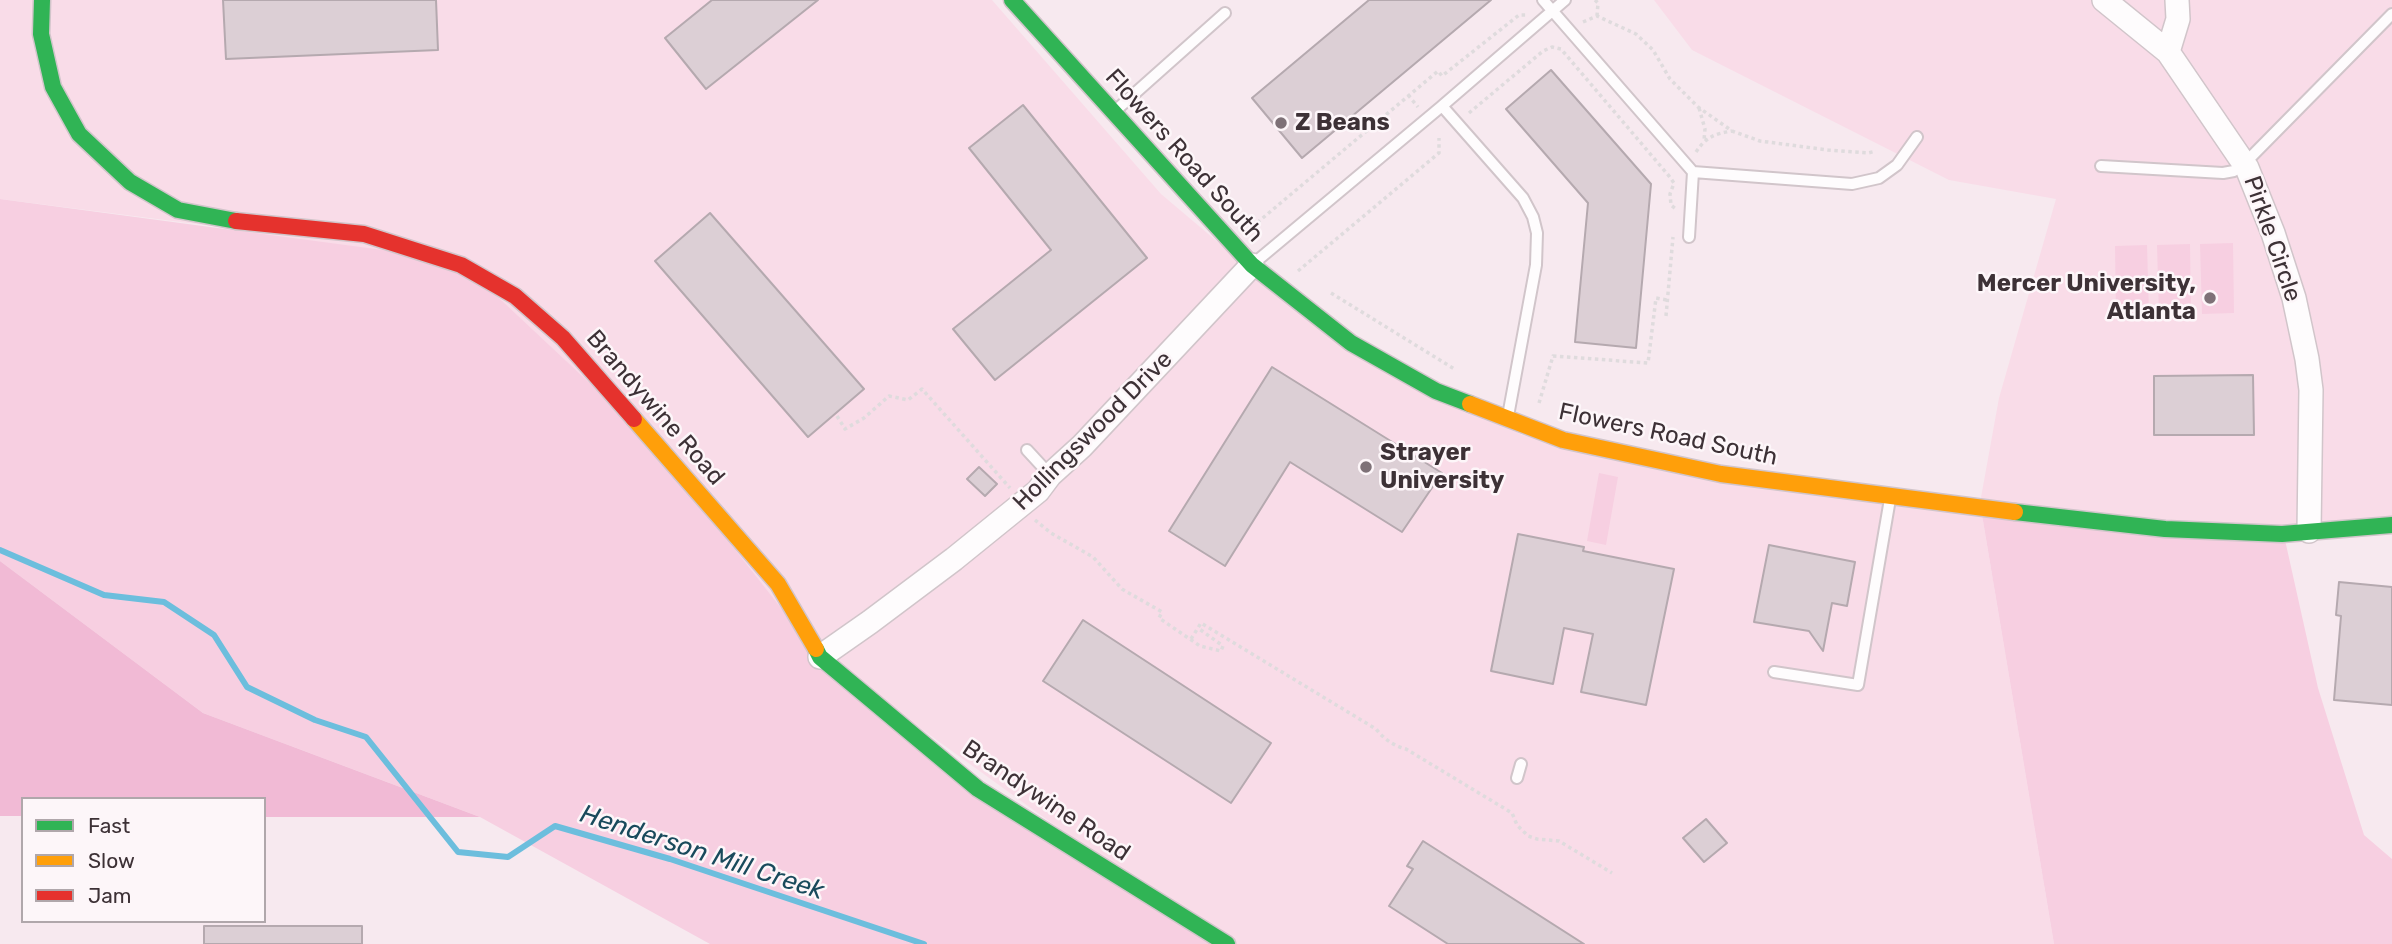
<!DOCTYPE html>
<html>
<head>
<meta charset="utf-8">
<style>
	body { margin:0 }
	#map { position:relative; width:2392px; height:944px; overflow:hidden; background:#f7e9ef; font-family:Rubik,sans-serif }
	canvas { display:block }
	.legend { position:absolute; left:21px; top:797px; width:245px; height:126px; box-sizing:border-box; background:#fdf6f9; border:2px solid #b0a7ab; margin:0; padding:9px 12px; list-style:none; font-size:21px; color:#3d3136 }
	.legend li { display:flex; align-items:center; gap:14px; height:35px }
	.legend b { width:35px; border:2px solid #b0a7ab }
</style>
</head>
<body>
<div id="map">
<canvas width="2392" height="944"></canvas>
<ul class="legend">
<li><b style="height:9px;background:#30b455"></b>Fast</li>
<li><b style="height:9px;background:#ff9f0a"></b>Slow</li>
<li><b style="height:9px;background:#e5322d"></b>Jam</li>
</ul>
</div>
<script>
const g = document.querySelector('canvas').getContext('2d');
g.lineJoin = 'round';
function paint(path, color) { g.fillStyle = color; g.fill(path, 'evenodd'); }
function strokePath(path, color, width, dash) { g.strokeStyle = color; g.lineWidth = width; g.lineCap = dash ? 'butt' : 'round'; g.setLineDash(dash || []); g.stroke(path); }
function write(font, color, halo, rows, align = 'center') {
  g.font = font + ' Rubik,sans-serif'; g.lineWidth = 5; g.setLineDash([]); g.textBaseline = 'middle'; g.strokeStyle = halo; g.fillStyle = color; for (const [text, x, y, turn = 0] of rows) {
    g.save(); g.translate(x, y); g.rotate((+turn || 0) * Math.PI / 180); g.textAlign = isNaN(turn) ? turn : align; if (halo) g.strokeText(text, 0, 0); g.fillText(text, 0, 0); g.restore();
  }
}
const built = new Path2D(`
	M0,0H992L1161,194L1303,314L1522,435L1980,503L1999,398L2056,199L1949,180L1692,50L1654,0H2392V523L2285,540L1980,503L2054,944H1219L228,228L0,199Z`);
const green = new Path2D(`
	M0,199L383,250L470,271L645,435L843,687L1219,944H710L480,817L203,713L0,561Z
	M2233,243L2234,313L2202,314L2200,244Z
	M2190,244L2191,314L2159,315L2157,245Z
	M2147,245L2149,315L2116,316L2115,246Z
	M1599,473L1618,477L1606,545L1587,541Z
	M1980,503L2285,540L2318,688L2364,835L2392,859V944H2054Z`);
const forest = new Path2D(`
	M0,561L203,713L480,817H264V799H23V816H0Z`);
const stream = new Path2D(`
	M0,550L104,595L164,602L214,635L247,687L315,720L366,737L458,852L508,857L555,826L670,859L924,944`);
const building = new Path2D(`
	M223,0H436L438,50L226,59Z
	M712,0H818L706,89L665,38Z
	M1369,0H1491L1302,158L1252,98Z
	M1551,70L1651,184L1636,348L1575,342L1588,203L1506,109Z
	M1023,105L1147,258L995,380L953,329L1051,250L969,148Z
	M710,213L864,389L808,437L655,261Z
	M1272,367L1442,473L1402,532L1290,462L1225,566L1169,531Z
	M2253,375L2254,435H2154V376Z
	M979,467L997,484L985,496L967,479Z
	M1518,534L1584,547L1583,551L1674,569L1646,705L1581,692L1593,634L1564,628L1553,684L1491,671Z
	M1769,545L1855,562L1847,606L1832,603L1823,651L1809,631L1754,622Z
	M2339,582L2392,587V705L2334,700L2341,616L2336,615Z
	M1083,620L1271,743L1231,803L1043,681Z
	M1706,819L1727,843L1704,862L1683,838Z
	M1423,841L1584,944H1448L1389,906L1413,869L1407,866Z
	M204,926H362V944H204Z`);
const path = new Path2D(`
	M1595,0L1598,3L1597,16
	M1583,22L1597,16L1636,34L1653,50L1670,79L1698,107L1732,131L1760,141L1828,150L1868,153L1876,151
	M1408,95L1418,107
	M1699,108L1705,129L1704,140
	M1469,113L1543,51L1552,47L1561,49L1669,176L1674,183L1670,194L1671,205L1676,209
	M1696,152C1706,137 1714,134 1732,131
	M1252,227L1438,71L1442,76L1519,15H1526
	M1298,271L1439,153V138
	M1331,293L1456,370
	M1666,316L1673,237
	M1539,403L1553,356L1648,363L1656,298L1667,300
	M837,416L845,429L864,418L889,396L908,400L922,389L1010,488
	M1035,520L1051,533L1093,557L1122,589L1162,612L1159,618L1200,646L1221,651L1223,646L1198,628
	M1191,639L1201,623L1376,729C1384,739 1394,746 1406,749L1512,813L1517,825L1528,836L1537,839L1559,841L1612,873`);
const lane = new Path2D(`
	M1543,0L1693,172L1852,184L1879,178L1897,165L1917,137
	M1115,111L1225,13
	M2101,166L2223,173L2234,171L2244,164L2392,14
	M1689,237L1693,172
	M1253,264L1442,106
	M1508,416L1536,265L1537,233L1533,217L1523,198L1442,106L1565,0
	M1027,450L1050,475
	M1774,672L1858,685L1890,499
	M1517,778L1521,764`);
const street = new Path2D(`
	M2104,0L2168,52L2247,168L2273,233L2294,298L2307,359L2311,390L2309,531
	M2168,52L2178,19L2177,0
	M820,657L870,622L954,559L1038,491L1050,475L1082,446L1252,265`);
const fast = new Path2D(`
	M42,0L41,34L53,87L79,134L130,182L178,210L236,221
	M1012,0L1252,265L1351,343L1436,391L1470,404
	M2015,512L2165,529L2282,534L2392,525
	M816,649L820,657L978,789L1227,944`);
const slow = new Path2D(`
	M1470,404L1563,440L1721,474L2015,512
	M634,419L778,584L816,649`);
const jam = new Path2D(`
	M236,221L364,234L461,265L515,296L563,338L634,419`);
const markers = [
	[1281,123,7,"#7e7177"],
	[2210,298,7,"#7e7177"],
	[1366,467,7,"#7e7177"]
];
const poiNames = [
	["Z Beans",1295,123],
	["Mercer University,",2196,284,"right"],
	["Atlanta",2196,312,"right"],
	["Strayer",1380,453],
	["University",1380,481]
];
const streetNames = [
	["Flowers Road South",1184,156,48],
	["Pirkle Circle",2272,239,71],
	["Brandywine Road",655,408,49],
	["Hollingswood Drive",1093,431,-45],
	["Flowers Road South",1668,435,12],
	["Brandywine Road",1046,801,34]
];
const waterNames = [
	["Henderson Mill Creek",702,853,18]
];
paint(built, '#f9dce8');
paint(green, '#f7cfe1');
paint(forest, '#f1bad5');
strokePath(stream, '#6cbedd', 6);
paint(building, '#dccfd5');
strokePath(building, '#b5a9af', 2);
strokePath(lane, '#d1c5ca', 14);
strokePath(street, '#d1c5ca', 26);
strokePath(fast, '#d1c5ca', 19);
strokePath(slow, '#d1c5ca', 19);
strokePath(jam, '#d1c5ca', 19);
strokePath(path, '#dfdbdd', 3.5, [3.5, 3.5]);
strokePath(lane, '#fefcfd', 10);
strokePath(street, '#fefcfd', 23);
strokePath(fast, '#30b455', 16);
strokePath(slow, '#ff9f0a', 16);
strokePath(jam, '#e5322d', 16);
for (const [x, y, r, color] of markers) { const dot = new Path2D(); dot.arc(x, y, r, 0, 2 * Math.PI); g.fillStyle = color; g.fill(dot); strokePath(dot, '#fdf6f9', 2.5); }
write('bold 24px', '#3d3136', '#fdf6f9', poiNames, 'left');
write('24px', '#3d3136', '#fdf6f9', streetNames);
write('italic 26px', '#194a5c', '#fdf6f9', waterNames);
</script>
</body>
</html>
